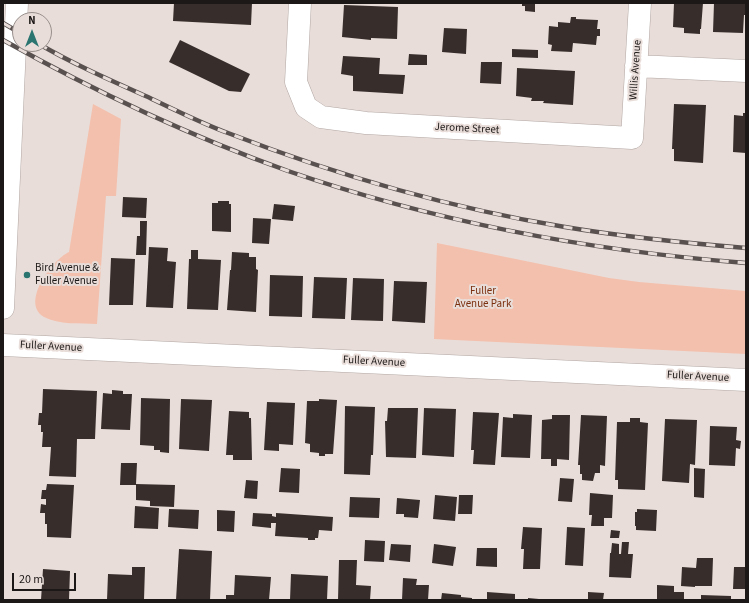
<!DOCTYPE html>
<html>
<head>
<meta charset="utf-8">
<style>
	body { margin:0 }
	#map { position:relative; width:749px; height:603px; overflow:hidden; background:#e9ddd9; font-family:"Source Sans 3",sans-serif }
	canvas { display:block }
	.frame { position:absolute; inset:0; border:4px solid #1c1817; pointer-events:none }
	.north { position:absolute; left:12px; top:12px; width:40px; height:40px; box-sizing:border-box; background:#e9ddd9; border:1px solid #978e8b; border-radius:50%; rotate:0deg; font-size:11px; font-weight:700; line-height:16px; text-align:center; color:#1c1817 }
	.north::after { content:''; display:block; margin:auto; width:14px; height:18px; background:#2b7571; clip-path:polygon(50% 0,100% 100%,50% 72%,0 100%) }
	.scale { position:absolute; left:12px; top:573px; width:64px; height:18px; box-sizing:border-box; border:2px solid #1c1817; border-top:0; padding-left:5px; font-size:12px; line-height:14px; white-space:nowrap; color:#1c1817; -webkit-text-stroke:3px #e9ddd9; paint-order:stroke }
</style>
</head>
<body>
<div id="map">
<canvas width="749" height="603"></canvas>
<div class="frame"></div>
<div class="north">N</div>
<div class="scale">20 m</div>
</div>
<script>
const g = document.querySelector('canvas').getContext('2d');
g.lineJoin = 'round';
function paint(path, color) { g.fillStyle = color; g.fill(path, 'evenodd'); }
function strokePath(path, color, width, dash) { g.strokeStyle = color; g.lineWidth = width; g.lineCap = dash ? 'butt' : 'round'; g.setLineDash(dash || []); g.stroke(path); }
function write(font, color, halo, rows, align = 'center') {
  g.font = font + ' "Source Sans 3",sans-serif'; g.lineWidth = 4; g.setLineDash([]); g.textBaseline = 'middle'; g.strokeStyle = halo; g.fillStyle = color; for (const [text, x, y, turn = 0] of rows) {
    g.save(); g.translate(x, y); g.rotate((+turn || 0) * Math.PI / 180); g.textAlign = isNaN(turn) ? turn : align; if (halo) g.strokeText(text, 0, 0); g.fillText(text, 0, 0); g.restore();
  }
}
const green = new Path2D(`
	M93,104L121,119L116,196H106L97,324C80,323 59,325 44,317C20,303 52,260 69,252Z
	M437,243L609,278L639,282L746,291V354L434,339Z`);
const building = new Path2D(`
	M174,3H252L251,25L173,21Z
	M522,3H535V12L525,11V6H522Z
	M674,3H703L701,29H700V34L684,33V28L673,27Z
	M714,3H746V15H744L743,33L713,32Z
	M344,5L398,7L397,39L371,38V40L342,37Z
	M571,17H576V19L598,20L597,29H600V36H597L596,45L573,43L572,52L551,51L552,45L548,44L549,26L558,27V22L570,23Z
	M444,28L467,29L466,54L442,52Z
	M180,40L250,74L241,92L229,91L169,62Z
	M512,49L538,50V58L512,57Z
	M409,54L427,55V65H408Z
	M343,56L380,58L379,74L405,75L403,94L353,91V76L341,74Z
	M481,62H502L501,84L480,83Z
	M517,68L575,71L573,105L543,103L544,101H531L532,98L516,96Z
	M674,104L706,105L703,163L674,161V149H672Z
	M743,113H746V153L733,152L734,115L743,116Z
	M123,197L147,198L146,218L122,217Z
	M218,201H229V204H231V232L212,231V203H218Z
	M274,204L295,206L293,221L272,219Z
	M253,218L271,219L269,244L252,243Z
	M140,221H147L146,255H136L137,236H140Z
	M149,247L168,248L167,261L176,262L173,308L146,307Z
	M191,250H198V259L221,260L218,310L187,309L189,259H191Z
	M232,252L249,253V257H256V269L258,270L256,312L227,310L230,270H231Z
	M111,258L135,259L133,305H109Z
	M270,275L303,276L302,317L269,316Z
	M314,277L347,278L345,319L312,318Z
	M353,278L384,279L383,321L351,320Z
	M394,281L427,282L425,323L392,321Z
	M43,389L97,391L95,439H77L76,477L49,476L51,447H42L43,432H41V425H38L39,413H42Z
	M112,390L123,391V394H132L130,430L101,429L103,393L112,394Z
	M141,398L170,399L169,453L160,452V450H154V446L140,445Z
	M181,399L212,400L209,451L179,449Z
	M319,399L337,400L333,454H325V456H319V453L310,452V444L305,443L307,401H319Z
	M267,402L295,403L293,445L279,444V451L264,450Z
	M345,406L375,407L373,455H371L370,475L344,474Z
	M388,408H418L416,458L386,457L385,421H387Z
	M424,408L456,409L454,457L422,455Z
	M229,411L249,412V418H251L252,460H233V455H226Z
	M473,412L499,413L495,465L473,464L474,450H471Z
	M513,414L532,415L530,458L501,457L503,417L513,418Z
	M552,415H570L569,460L557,459V466H551V459H541L542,420L552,419Z
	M581,415L607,416L605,466L600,465V473H595L593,481L582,480V474H580V465H578Z
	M630,418H640V422L648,423L645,490L618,489V480H615L617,422H630Z
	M665,419L697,420L695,465L690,464L689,483L662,481Z
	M710,426L737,427L736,440L741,441L740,449L736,448L735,466L709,465Z
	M121,463H137L136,484L175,485L174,507L150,506V501L136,500V485H120Z
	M281,468L300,469L299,493L279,492Z
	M694,468L705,469L704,498L694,497Z
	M560,478L574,479L572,502L558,501Z
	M246,480L258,481L257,499L244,498Z
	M47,484L74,485L71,538L47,537V524H45V513H40L41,504L46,505V499H41L42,490H46Z
	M590,493L613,495L612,518H604V526H591L592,515H589Z
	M435,495L457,497L455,521L433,519Z
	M459,495H473L472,514H458Z
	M350,497L380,498L379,518L349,517Z
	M397,498L420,500L418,518L404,517V514H396Z
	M135,506L159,508L158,529L134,528Z
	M169,509L199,510L198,529L168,527Z
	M637,509L657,510L656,531L636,530V526H635V512H637Z
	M217,510L235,511L234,532L217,531Z
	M253,513L272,514V516L276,517V513L333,517L332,531L319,530L318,538H315V540H308V538L275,536L276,523H271V528L252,526Z
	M523,527L542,528L540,569H523L524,549H521Z
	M567,527L585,528L583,566L565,565Z
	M611,530L620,531L619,538H610Z
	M365,540L385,541L384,562L364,561Z
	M622,542H629L628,554H633L631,578L609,577L610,553H611L612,543L619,544V554H621Z
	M391,544L411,545L410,562L389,560Z
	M434,544L456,547L453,566L432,563Z
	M477,548H497V567L476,566Z
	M179,549L212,551L210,600H176Z
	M697,558H713L712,586H695V573V587L681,586L682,567L696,568Z
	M339,560H357L356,585L371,586L370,600H338Z
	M132,567H145L144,600H107L108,574L132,575Z
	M734,567H746V589H733Z
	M43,569L70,571L69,600H41Z
	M291,574L328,576L327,600H290Z
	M235,575L271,577L269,600H226V595H234Z
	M403,578L417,579L416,585H429L428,600H402Z
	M657,585L674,586V592H684V600H657Z
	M487,592L515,594V600H487Z
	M588,592L604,593L603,600H588Z
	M442,593L461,595V597L472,598V600H441Z
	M701,595L731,596V600H701Z
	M528,598L539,599V600H528Z`);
const street = new Path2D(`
	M300,3L296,82L306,107L321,117L366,123L632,138L640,3
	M636,66L746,71
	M3,345L746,380`);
const secondary = new Path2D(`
	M3,308L17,3`);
const rail = new Path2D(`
	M3,23L20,33
	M3,40C94,91 190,136 288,171C436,222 591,251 746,263
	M39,44C75,65 112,81 150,98C175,110 201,123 228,133C336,175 450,208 565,227C625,237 685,243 746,248`);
const markers = [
	[27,275,4,"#2b7571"]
];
const streetNames = [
	["Willis Avenue",636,70,-86],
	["Jerome Street",467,129,3],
	["Fuller Avenue",51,347,3],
	["Fuller Avenue",374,362,3],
	["Fuller Avenue",698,377,3]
];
const poiNames = [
	["Bird Avenue &",35,269],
	["Fuller Avenue",35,282]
];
const parkNames = [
	["Fuller",483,292],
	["Avenue Park",483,305]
];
paint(green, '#f3c0ad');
paint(building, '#372e2b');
strokePath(street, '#b1a6a2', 23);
strokePath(secondary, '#b1a6a2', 23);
strokePath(street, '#fff', 22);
strokePath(secondary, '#fff', 22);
strokePath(rail, '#58514f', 4.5);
strokePath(rail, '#e9ddd9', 3, [9]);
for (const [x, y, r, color] of markers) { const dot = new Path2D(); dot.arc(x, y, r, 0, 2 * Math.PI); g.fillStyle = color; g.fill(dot); strokePath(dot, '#e9ddd9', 1.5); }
write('11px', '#1c1817', '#e9ddd9', streetNames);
write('11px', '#1c1817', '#e9ddd9', poiNames, 'left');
write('11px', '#7a2f0e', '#e9ddd9', parkNames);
</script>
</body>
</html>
